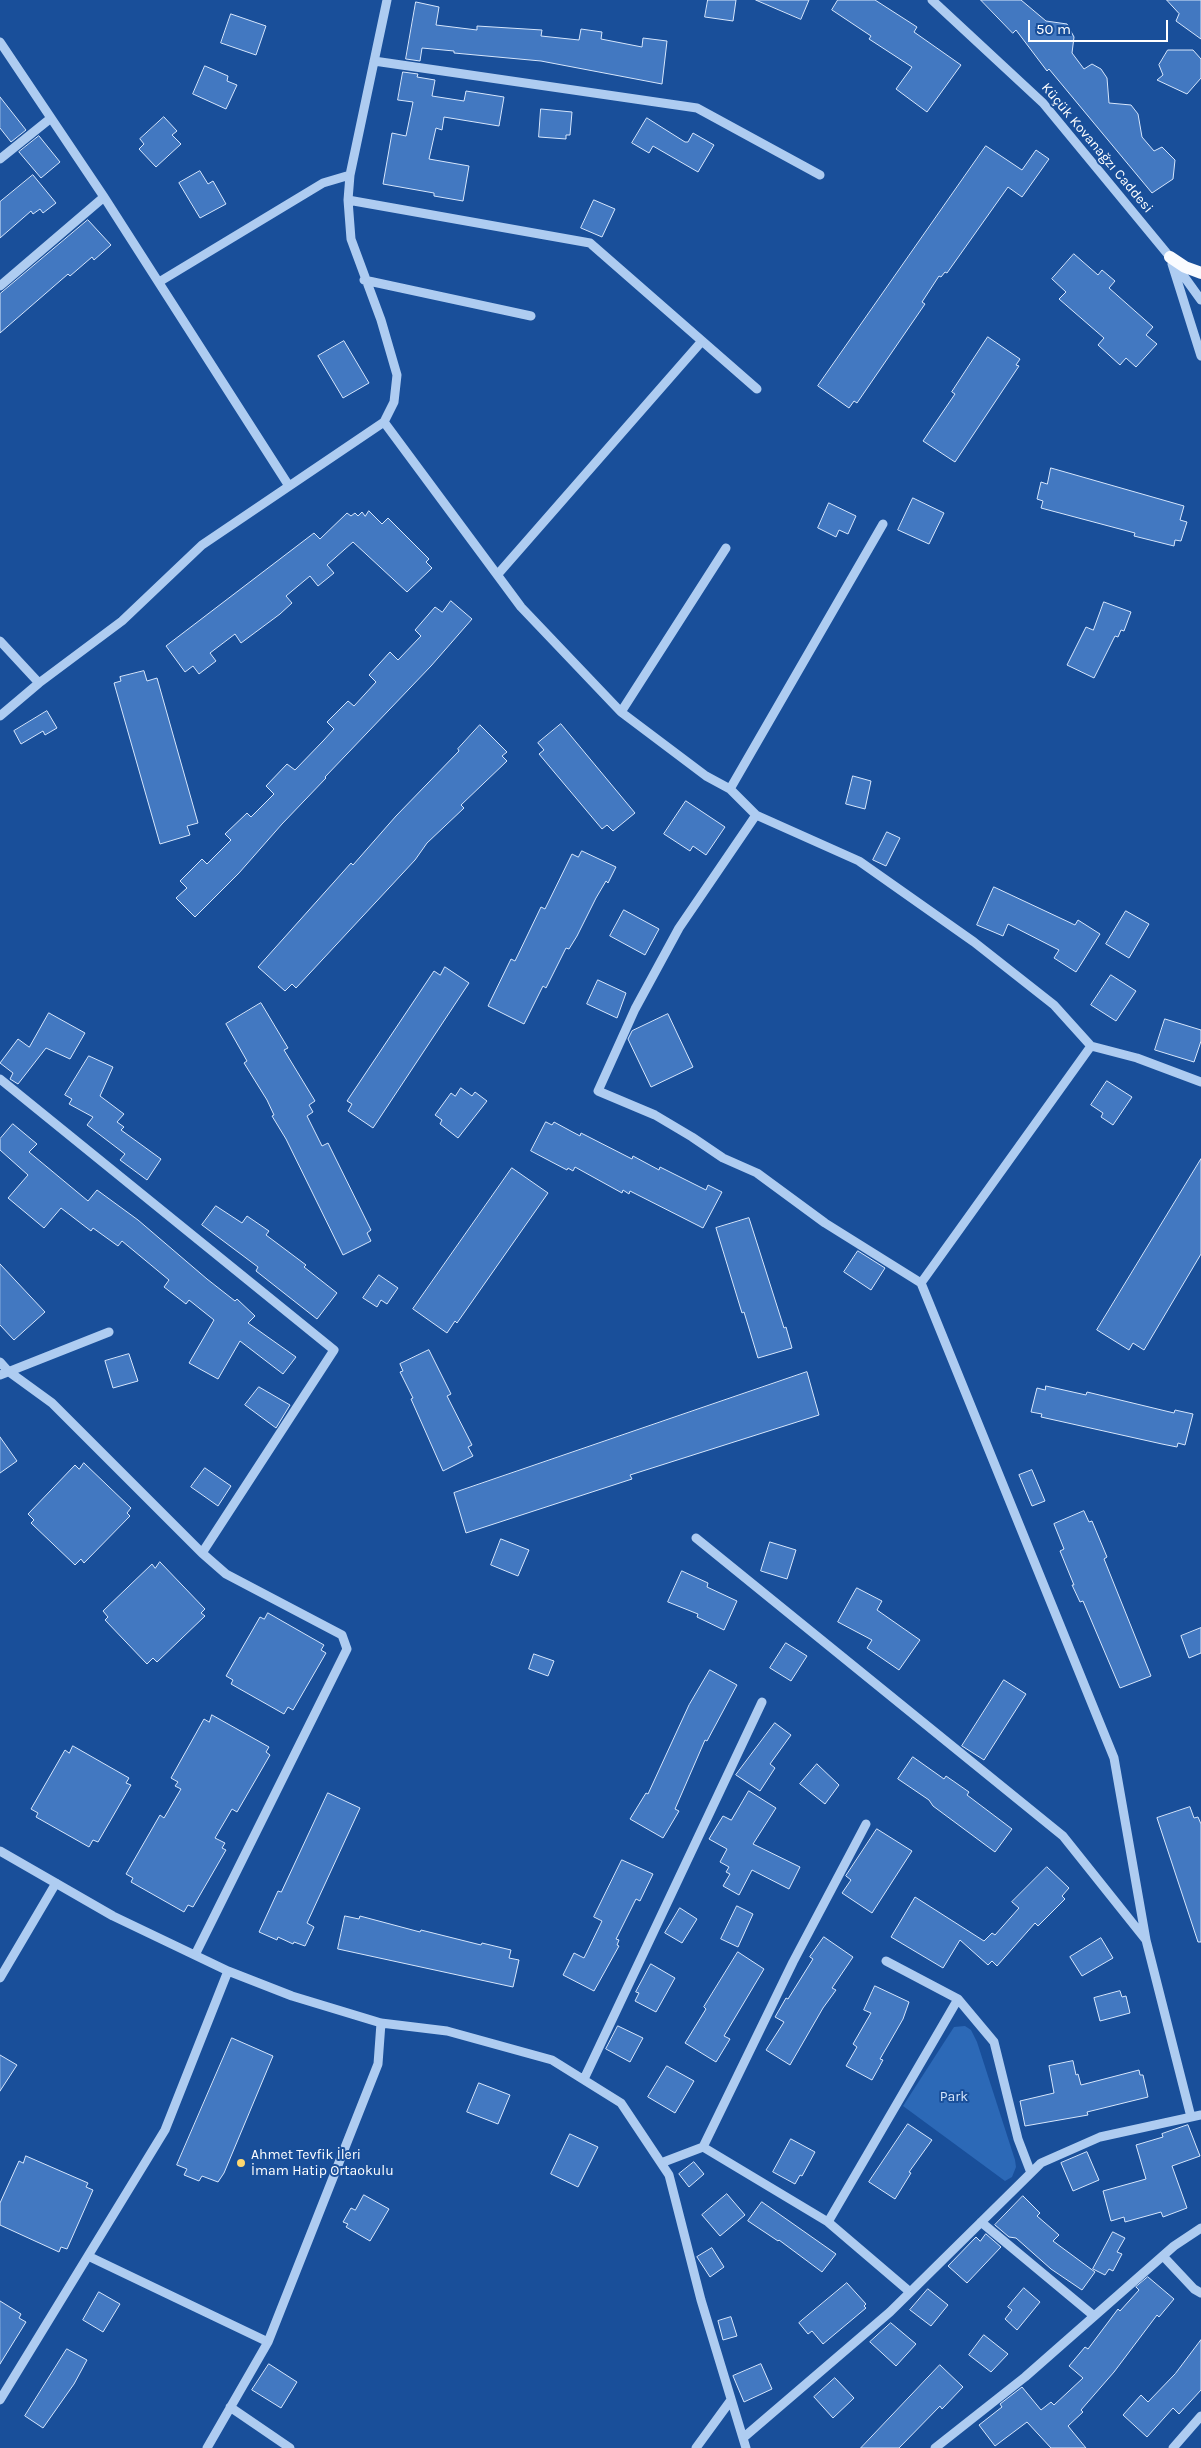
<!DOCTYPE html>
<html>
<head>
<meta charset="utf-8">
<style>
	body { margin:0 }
	#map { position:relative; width:1201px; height:2448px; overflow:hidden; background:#194f9a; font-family:Karla,sans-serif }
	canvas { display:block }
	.scale { position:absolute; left:1028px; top:20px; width:140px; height:22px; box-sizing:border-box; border:2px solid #fff; border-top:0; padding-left:6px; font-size:15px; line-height:18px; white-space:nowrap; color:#fff; -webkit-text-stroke:4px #194f9a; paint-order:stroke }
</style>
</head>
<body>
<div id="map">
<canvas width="1201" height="2448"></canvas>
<div class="scale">50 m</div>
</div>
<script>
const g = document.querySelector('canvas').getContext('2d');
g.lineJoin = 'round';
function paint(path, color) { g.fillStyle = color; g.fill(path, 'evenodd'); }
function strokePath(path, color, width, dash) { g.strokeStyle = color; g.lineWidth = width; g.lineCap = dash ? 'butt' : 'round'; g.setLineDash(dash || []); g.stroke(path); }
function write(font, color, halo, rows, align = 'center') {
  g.font = font + ' Karla,sans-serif'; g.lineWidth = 4; g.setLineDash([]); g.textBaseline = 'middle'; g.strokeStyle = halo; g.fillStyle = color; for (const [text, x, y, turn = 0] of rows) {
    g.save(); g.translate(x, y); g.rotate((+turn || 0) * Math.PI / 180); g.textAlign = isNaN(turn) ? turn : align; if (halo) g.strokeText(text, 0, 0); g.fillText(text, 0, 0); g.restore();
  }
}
const green = new Path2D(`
	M965,2026L971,2030L977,2042L1015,2160L1016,2167L1012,2177L1005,2181L903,2106L954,2027Z`);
const building = new Path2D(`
	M708,0H736L733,21L705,17Z
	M756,0H809L801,19Z
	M838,0H875L917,27L914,32L961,65L927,112L896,89L912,67L869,39L871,36L832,10Z
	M981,0H1021L1046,21L1067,24L1074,37L1072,53L1084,69L1092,64L1101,69L1107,78L1109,103L1131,105L1138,114L1142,137L1154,151L1162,147L1175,160L1173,179L1152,193L1049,69L1047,71L1016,30L1013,33Z
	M1167,0H1201V39L1176,21L1179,14Z
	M416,2L439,7L436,25L477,30V26L542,30L541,36L579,40L581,29L602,32L601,39L642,47L643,38L667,41L662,84L541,61L454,53V51L422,48L420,61L406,59Z
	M231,14L266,26L256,55L221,43Z
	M1168,50H1193L1201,59V78L1187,94L1157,80L1163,75L1159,65Z
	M205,66L228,76L227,81L237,85L226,109L193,94Z
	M403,72L418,74L417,77L435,80L432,96L464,101L466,91L504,97L499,126L444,117L442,130L436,128L429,159L469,166L463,201L434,196V193L383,184L392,133L406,136L413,102L398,100Z
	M0,97L26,130L11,142L0,128Z
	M541,109L572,112L570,135H566V139L539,137Z
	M164,117L177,131L172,135L181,144L156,167L139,149L144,144L140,139Z
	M647,118L685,142H688L693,133L714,145L698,172L653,146L649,153L632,143Z
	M39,136L60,162L41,178L19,152Z
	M986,146L1022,170L1036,150L1049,159L1022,197L1008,187L947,273L945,272L941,277L939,276L922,302L925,304L857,403L854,401L849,408L818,386Z
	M200,171L208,184L213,181L226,204L200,218L179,183Z
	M33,175L56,203L43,213L40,209L33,214L31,211L0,238V202Z
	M594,200L615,209L602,237L581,228Z
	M88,220L111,245L94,260L92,257L70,276L68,274L0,333V294Z
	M1074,254L1098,275L1102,270L1115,281L1109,288L1153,327L1146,335L1157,344L1136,367L1126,358L1120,365L1098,345L1104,338L1059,299L1066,292L1052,279Z
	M988,337L1020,359L1016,365L1019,366L955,462L923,441L955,394L952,392Z
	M344,341L369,383L343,398L318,356Z
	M1051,468L1184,506L1180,520L1187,522L1181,541L1175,540L1174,546L1134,536L1135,533L1041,508L1043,501L1037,499L1041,482L1047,484Z
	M913,498L944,513L929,544L898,530Z
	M829,503L856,516L848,534L839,530L836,537L818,528Z
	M369,511L382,524L388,518L429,559L426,562L432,568L407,592L353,542L327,565L334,573L318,586L310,576L286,596L292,603L280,614L241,643L235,634L210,653L216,661L199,674L193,666L185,672L166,646L314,533L320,539L347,513L351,516L355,513L358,516L362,512L365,516Z
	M451,601L472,619L431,666L325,777L326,778L282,824L239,873L195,917L176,898L187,888L180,881L202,859L207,864L231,840L225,834L247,813L251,817L274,794L266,786L287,764L295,770L323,741L334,729L327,722L348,701L354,706L376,682L369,675L390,652L398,660L421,636L415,630L435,607L442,612Z
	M1104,602L1131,612L1124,631L1121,630L1118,637L1115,636L1094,678L1067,665L1086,627L1093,630Z
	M144,671L147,681L157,678L198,823L187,826L190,835L160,844L114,683L121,681L120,677Z
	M47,711L57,728L45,735L43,731L21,744L14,731Z
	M561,724L635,813L613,831L607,825L602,829L539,754L544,750L538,743Z
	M480,725L507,752L502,756L507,761L461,805L464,808L427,843L415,860L296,988L292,984L285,991L258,967L351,863L353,865L396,816L459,751L458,749Z
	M853,776L871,781L865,809L846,804Z
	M686,801L725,827L706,855L693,846L690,851L664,834Z
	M887,832L900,838L886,866L873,860Z
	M582,851L616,867L608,883L606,881L596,898L577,936L569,949L566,948L546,988L543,986L524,1024L488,1006L511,959L515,961L541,907L545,909L572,854L578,857Z
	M994,887L1075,925L1078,920L1100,934L1076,972L1054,958L1059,950L1008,924L1003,936L977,925Z
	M624,910L659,929L645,955L610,936Z
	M1126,911L1149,924L1129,958L1106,944Z
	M445,967L469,983L373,1128L348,1111L352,1104L347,1101L434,971L440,975Z
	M1111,975L1136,991L1116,1021L1091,1005Z
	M598,980L626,993L617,1018L587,1004Z
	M261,1003L288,1048L284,1050L315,1101L309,1105L313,1112L307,1116L322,1146L328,1143L371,1230L367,1233L371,1241L343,1255L286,1139L272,1116L274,1115L267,1100L244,1063L247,1061L226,1024Z
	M49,1013L85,1033L70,1059L46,1048L18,1084L10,1079L13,1073L0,1063L18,1039L29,1047Z
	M668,1014L693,1067L651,1087L628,1039L632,1031Z
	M1165,1019L1201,1030V1041L1194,1062L1155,1050Z
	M89,1056L113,1067L100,1096L124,1114L117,1122L124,1127L121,1130L161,1159L147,1180L120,1160L125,1154L87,1125L93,1117L69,1104L72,1099L65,1095Z
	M1107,1081L1132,1097L1113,1125L1101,1117L1103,1113L1091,1105Z
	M461,1088L472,1096L475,1092L487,1101L458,1138L440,1124L442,1120L435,1115L451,1093L455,1096Z
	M546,1122L552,1125L554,1122L580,1136L581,1133L632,1159L633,1156L659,1170L660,1167L706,1190L708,1185L722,1192L703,1228L630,1191L629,1194L623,1190L622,1193L575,1167L573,1171L568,1168L567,1170L531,1151Z
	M13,1124L37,1144L29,1152L88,1201L97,1190L138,1220L207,1279L235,1301L237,1299L255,1316L248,1323L296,1357L283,1374L240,1341L218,1379L189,1363L214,1320L189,1300L186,1304L164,1287L169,1280L122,1241L118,1246L93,1228L91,1231L61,1208L44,1228L8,1198L28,1175L0,1150V1139Z
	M1201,1159V1254L1144,1350L1133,1343L1129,1350L1097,1330Z
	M512,1168L548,1193L457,1323L455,1321L447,1333L413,1309Z
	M216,1206L242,1223L247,1216L269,1231L266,1235L306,1265L304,1267L337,1293L317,1319L256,1271L258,1267L202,1225Z
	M749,1218L784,1328L786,1327L792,1348L758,1358L744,1312L742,1313L716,1228Z
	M858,1251L885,1268L871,1290L844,1272Z
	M0,1264L45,1312L14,1340L0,1325Z
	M379,1275L398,1288L387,1304L381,1300L377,1307L363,1298Z
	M429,1350L451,1394L447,1396L472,1445L468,1447L473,1456L443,1471L411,1399L413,1398L400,1372L403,1371L400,1364Z
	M129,1354L138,1381L113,1388L105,1361Z
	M807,1372L819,1415L630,1475L632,1479L466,1533L454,1493Z
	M1046,1386L1086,1395L1087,1392L1174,1413L1175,1410L1193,1414L1185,1445L1178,1443L1177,1447L1162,1444L1041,1417L1042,1414L1031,1412L1037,1388L1045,1390Z
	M259,1387L290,1405L276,1428L245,1405Z
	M0,1437L17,1461L0,1473Z
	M84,1463L131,1508L127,1513L130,1516L84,1563L81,1559L75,1565L31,1523L34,1520L28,1514L75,1465L79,1469Z
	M205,1468L231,1486L218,1506L191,1487Z
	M1032,1470L1045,1501L1032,1506L1019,1475Z
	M1084,1511L1089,1522L1092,1521L1107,1557L1104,1559L1151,1676L1120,1688L1083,1601L1080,1602L1072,1585H1074L1060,1551L1064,1549L1054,1524Z
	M501,1539L529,1550L518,1576L491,1565Z
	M770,1542L796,1550L787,1579L761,1571Z
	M160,1562L205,1609L201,1613L205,1616L157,1662L153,1658L147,1664L105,1620L108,1617L103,1611L152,1564L155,1568Z
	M682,1571L708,1583L707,1587L737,1601L724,1630L697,1617L698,1614L668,1602Z
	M857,1588L882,1601L877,1610L920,1640L899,1670L867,1648L872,1640L838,1622Z
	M268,1613L324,1645L321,1650L326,1653L293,1710L288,1707L284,1714L231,1684L233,1680L226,1676L260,1617L264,1619Z
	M1201,1628V1653L1189,1658L1181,1636Z
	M786,1643L807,1656L791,1681L770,1668Z
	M534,1654L554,1661L548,1676L529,1669Z
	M710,1670L737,1685L707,1741L705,1740L675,1809L679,1811L663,1838L630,1819L646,1793L648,1794L689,1705Z
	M1004,1680L1026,1694L984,1760L962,1746Z
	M212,1715L269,1747L266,1752L270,1755L237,1812L232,1809L215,1838L225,1843L222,1848L226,1850L193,1907L188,1905L184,1912L131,1882L133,1878L126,1874L160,1815L164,1818L181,1789L175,1786L178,1782L171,1778L204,1719L209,1722Z
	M775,1723L791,1735L770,1764L775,1768L760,1791L736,1775Z
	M73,1746L129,1778L126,1783L131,1785L98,1842L93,1840L89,1847L36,1817L38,1813L31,1809L65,1750L69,1753Z
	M913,1757L944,1779L946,1776L969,1792L967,1795L1012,1829L995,1852L933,1806L929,1800L898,1779Z
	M817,1764L839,1785L825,1804L800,1784Z
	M749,1791L776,1808L753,1844L800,1867L789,1889L752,1870L739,1895L723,1886L730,1874L726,1872L729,1867L720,1862L727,1849L709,1839L723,1816L731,1820Z
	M328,1793L360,1808L307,1923L314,1927L305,1946L294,1942L293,1944L278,1937L277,1940L259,1932L278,1891L281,1892Z
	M1190,1807L1194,1818L1198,1817L1201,1824V1942H1198L1157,1818Z
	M877,1829L912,1851L872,1913L842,1893L851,1880L846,1876Z
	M622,1860L653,1874L640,1901L636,1899L616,1939L619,1940L617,1945L619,1946L594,1991L563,1975L574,1953L584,1958L602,1921L594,1917Z
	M1047,1867L1069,1888L1062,1896L1065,1899L1038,1926L1035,1923L997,1966L992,1961L988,1965L960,1940L943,1968L891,1937L915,1897L984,1941L992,1933L995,1935L1019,1908L1012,1902Z
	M737,1906L753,1914L738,1947L721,1939Z
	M680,1908L697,1919L682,1943L665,1933Z
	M345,1916L359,1919L360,1916L420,1932L421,1930L481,1945L482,1943L511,1950L509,1958L519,1960L513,1987L338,1949Z
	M824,1937L853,1957L832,1988L836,1990L823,2008L790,2065L766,2050L784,2022L775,2017L786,1998L788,1999L813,1959L810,1957Z
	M1101,1938L1113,1958L1082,1976L1070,1957Z
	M738,1952L764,1969L724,2036L730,2039L716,2062L685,2043L706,2009L704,2007Z
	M651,1964L675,1978L656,2012L635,2001L639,1993L636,1992Z
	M875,1986L909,2002L903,2019L880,2059L883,2060L872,2080L846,2066L857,2047L853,2044L871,2013L864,2010Z
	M1120,1991L1122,1997L1126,1996L1130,2013L1100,2021L1094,1998Z
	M618,2026L643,2038L630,2062L606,2049Z
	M232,2038L273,2056L224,2173L218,2182L202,2176L199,2181L184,2175L187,2169L177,2165Z
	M0,2055L17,2065L0,2091Z
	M1073,2061L1076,2075L1078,2074L1081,2085L1139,2070L1140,2075H1143L1148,2097L1087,2112L1088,2115L1025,2126L1020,2101L1054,2093L1049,2066Z
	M667,2066L694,2081L675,2113L648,2097Z
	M479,2083L510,2095L498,2124L467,2112Z
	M908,2124L932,2140L909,2172L911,2173L895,2199L869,2182Z
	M1188,2125L1200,2156L1172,2166L1187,2208L1163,2217L1161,2212L1125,2222L1124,2217L1111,2221L1103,2191L1146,2179L1136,2145L1163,2137L1162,2134Z
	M570,2134L598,2147L578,2187L551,2174Z
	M791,2139L815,2152L802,2176L800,2175L795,2184L773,2172Z
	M1087,2152L1099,2180L1073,2191L1061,2163Z
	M26,2156L88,2183L86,2187L93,2190L67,2249L61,2247L59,2252L0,2225V2203L19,2161L23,2163Z
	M694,2162L704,2174L689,2187L679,2174Z
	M727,2194L745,2215L720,2236L702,2215Z
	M364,2195L389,2209L370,2241L346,2227L348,2224L343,2222L351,2208L355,2210Z
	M1023,2196L1040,2213L1037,2216L1059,2235L1053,2241L1095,2272L1082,2290L1051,2269L1016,2238L1009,2237L995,2225Z
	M762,2202L836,2254L822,2272L779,2240L778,2241L748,2221Z
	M1113,2232L1125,2238L1117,2252L1122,2254L1113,2271L1109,2269L1105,2275L1093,2269Z
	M986,2234L1001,2247L967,2283L948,2266L976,2237L980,2241Z
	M712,2248L724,2267L710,2277L697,2257Z
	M1148,2277L1174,2299L1159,2317L1157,2315L1114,2372L1081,2410L1083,2412L1068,2426L1086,2448H1051L1027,2422L995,2446L979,2425L1002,2407L1000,2404L1022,2387L1041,2410L1051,2402L1054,2405L1083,2378L1069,2366L1085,2347L1088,2349L1118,2309L1120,2311L1139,2290L1136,2287Z
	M847,2283L866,2304L864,2306L866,2308L823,2344L812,2331L808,2334L799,2323Z
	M1024,2288L1040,2302L1017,2330L1005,2319L1012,2310L1008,2307Z
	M928,2289L948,2305L931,2326L910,2310Z
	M99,2292L120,2304L103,2332L83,2320Z
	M0,2301L21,2314L19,2318L26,2322L0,2364Z
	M731,2317L737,2336L723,2340L718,2321Z
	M891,2323L916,2344L896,2366L870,2342Z
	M984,2335L1008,2354L991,2372L969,2355Z
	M1201,2340V2390L1179,2414L1173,2408L1147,2437L1123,2415L1141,2395L1148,2402L1175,2374Z
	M67,2349L87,2360L74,2384L43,2428L25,2416Z
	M269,2364L297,2382L281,2408L252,2390Z
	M761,2364L772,2389L744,2402L733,2376Z
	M940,2365L963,2387L942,2409L940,2406L899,2448H861Z
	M835,2378L854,2398L833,2418L814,2397Z`);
const minor = new Path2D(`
	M932,0L1043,103L1170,257L1201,300
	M0,42L104,197L289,486
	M374,61L697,108L820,175
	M0,159L51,118
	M348,200L590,243L757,389
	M1172,264L1201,356
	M364,280L531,316
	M159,282L323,183L350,175
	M0,286L104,197
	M384,422L521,607L621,712L706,776L730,789L756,815L859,861L974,942L1054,1005L1091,1046L1137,1058L1201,1082
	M498,574L702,341
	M0,641L39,683
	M621,712L726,548
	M0,716L39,683L122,621L202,545L384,422L394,402L397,375L381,320L351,239L348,200L350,175L387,0
	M730,789L883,524
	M756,815L679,928L635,1009L598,1091L655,1115L692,1137L723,1158L757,1173L825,1223L921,1283
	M1091,1046L921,1283L1114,1758L1146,1940
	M0,1079L334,1350L202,1553
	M0,1362L8,1371L52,1403L202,1553L226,1574L342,1635L347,1649L195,1955
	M0,1375L109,1332
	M696,1538L1063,1836L1146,1940L1191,2117
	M0,1851L113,1916L228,1971L292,1996L381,2023L447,2031L552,2060L621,2103L669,2175L701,2300L746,2448
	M886,1961L958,1999L994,2042L1018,2139L1031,2173
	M0,1978L56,1883
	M584,2079L762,1702
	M703,2147L828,2222L910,2292
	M661,2163L703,2147L793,1962L866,1824
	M828,2222L958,1999
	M981,2222L1094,2316
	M88,2256L268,2342
	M1163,2256L1194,2289L1201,2293
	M0,2400L165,2130L228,1971
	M230,2407L290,2448
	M743,2438L890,2312L1041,2163L1100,2137L1201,2115
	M207,2448L268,2342L378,2064L381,2023
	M696,2448L731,2400
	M935,2448L1025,2377L1174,2246L1201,2228
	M1173,2448L1201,2416`);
const major = new Path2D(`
	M1170,257L1185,267L1201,273`);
const markers = [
	[241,2163,5,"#ffd86f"]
];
const streetNames = [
	["Küçük Kovanağzı Caddesi",1097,148,50]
];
const parkNames = [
	["Park",954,2097]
];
const poiNames = [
	["Ahmet Tevfik İleri",251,2155],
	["İmam Hatip Ortaokulu",251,2171]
];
paint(green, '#2c69b7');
paint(building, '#4278c1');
strokePath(building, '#d6e6fc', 1);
strokePath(minor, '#aeccf1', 9);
strokePath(major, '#f9fbff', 12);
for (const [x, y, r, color] of markers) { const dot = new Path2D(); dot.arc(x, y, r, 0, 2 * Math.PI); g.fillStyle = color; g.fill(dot); strokePath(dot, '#194f9a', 2); }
write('14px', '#fff', '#194f9a', streetNames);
write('14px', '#d6e6fc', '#194f9a', parkNames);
write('14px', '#fff', '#194f9a', poiNames, 'left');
</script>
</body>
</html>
